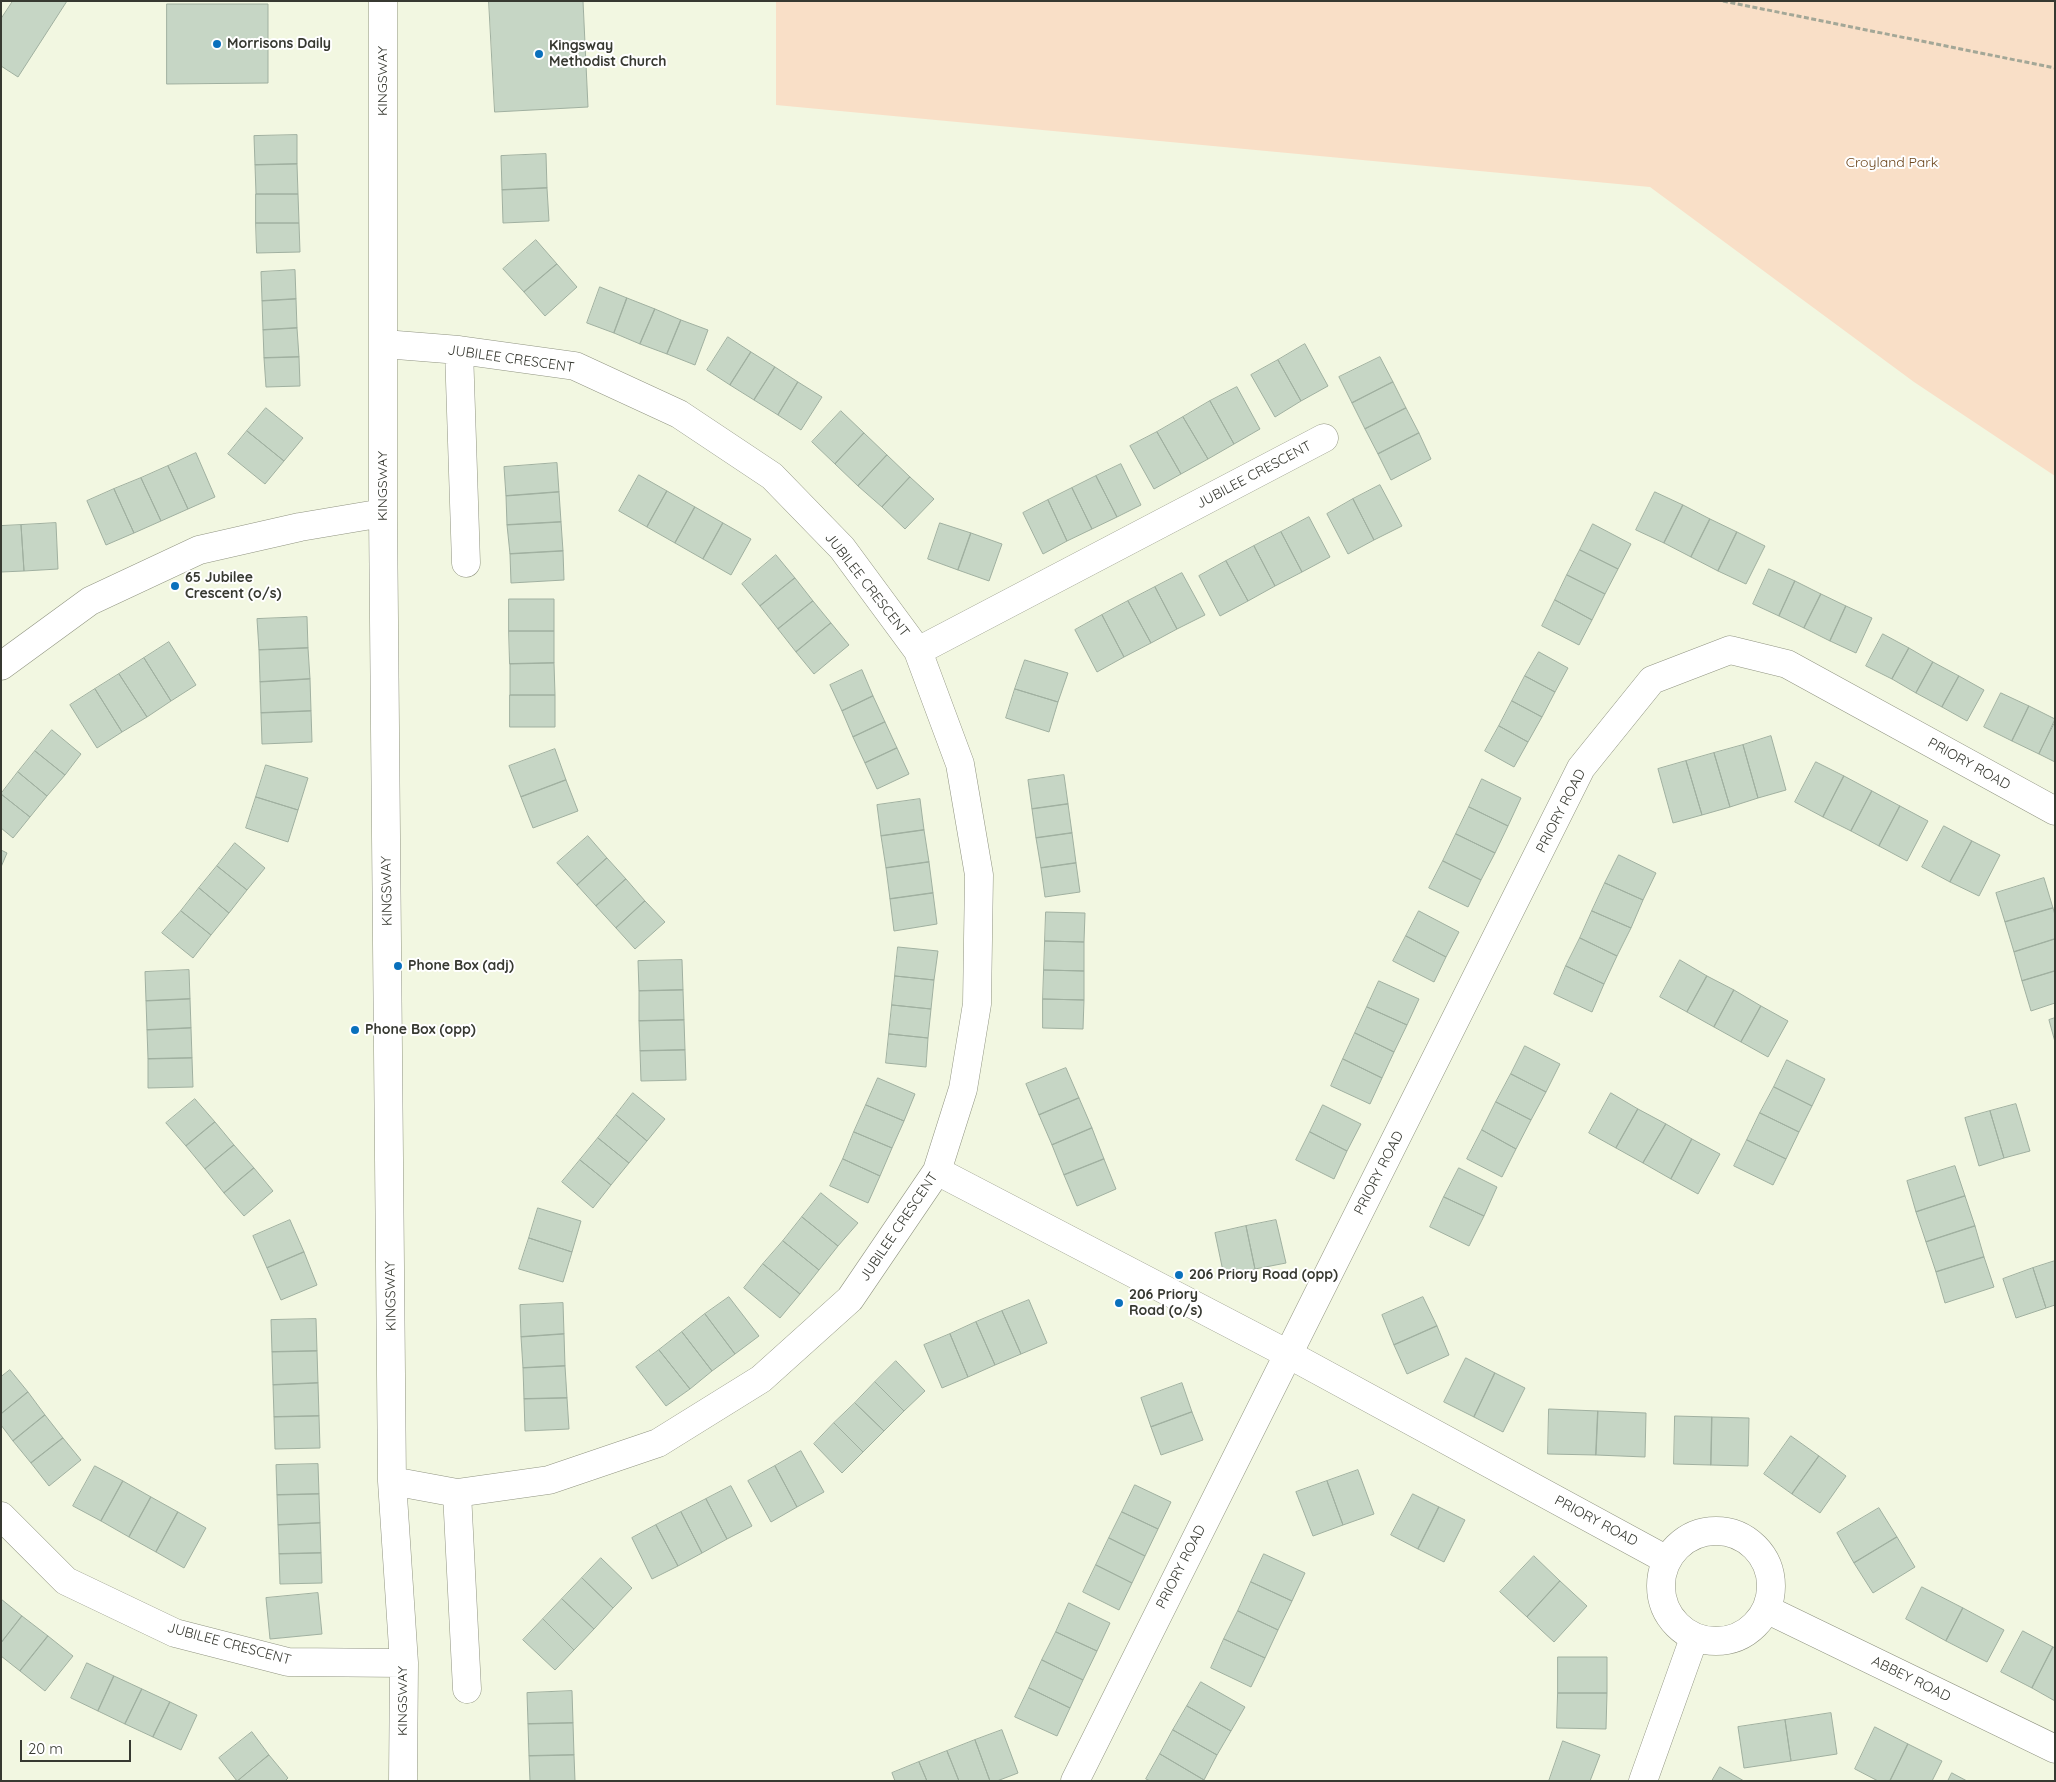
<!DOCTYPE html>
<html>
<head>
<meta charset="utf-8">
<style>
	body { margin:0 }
	#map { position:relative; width:2056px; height:1782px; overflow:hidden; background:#f2f7e1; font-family:Quicksand,sans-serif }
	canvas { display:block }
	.frame { position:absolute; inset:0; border:2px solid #373931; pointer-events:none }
	.scale { position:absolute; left:20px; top:1740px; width:111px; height:22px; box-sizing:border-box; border:2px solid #373931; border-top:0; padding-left:6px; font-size:15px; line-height:18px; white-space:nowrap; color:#373931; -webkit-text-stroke:4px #fff; paint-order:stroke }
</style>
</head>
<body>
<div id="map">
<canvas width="2056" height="1782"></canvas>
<div class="frame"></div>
<div class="scale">20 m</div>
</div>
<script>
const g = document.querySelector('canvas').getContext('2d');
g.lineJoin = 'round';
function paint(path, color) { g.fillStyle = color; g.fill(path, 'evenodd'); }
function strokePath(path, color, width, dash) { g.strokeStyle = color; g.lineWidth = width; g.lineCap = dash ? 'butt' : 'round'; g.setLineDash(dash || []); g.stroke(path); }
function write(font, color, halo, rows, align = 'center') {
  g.font = font + ' Quicksand,sans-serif'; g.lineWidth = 4; g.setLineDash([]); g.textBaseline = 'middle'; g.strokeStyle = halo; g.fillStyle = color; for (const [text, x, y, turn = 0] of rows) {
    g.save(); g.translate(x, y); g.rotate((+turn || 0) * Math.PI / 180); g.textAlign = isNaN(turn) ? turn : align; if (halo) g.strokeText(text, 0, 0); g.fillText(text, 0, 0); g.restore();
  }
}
const green = new Path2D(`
	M776,1H2055V476L1914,382L1650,187L776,105Z`);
const building = new Path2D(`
	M13,1H67L18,77L1,66V19Z
	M489,1H583L588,107L495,112Z
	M167,4H268V83L167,84Z
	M297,135V164L255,165L254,136Z
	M546,154L547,188L502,190L501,156Z
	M297,164L298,194H256L255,165Z
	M547,188L549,221L503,223L502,190Z
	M256,194H298L299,223H256Z
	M256,223H299L300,252L257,253Z
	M536,240L557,264L524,292L503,269Z
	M557,264L577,287L545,316L524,292Z
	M295,270L296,299L262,301L261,272Z
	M600,287L627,298L614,333L587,323Z
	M627,298L655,309L640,344L614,333Z
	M296,299L297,328L263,330L262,301Z
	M655,309L681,320L667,354L640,344Z
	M681,320L708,330L695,365L667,354Z
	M297,328L299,357L264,358L263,330Z
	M728,337L751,352L730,385L707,370Z
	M1305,344L1328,386L1301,401L1278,360Z
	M751,352L775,367L754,400L730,385Z
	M299,357L300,386L266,387L264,358Z
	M1380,357L1393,382L1352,403L1339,377Z
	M1278,360L1301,401L1275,417L1251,375Z
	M775,367L798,382L778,415L754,400Z
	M798,382L822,397L801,430L778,415Z
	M1393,382L1406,408L1365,429L1352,403Z
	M1237,387L1260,429L1234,444L1210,401Z
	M1210,401L1234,444L1208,459L1183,417Z
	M266,408L303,438L284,461L247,431Z
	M1406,408L1419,433L1378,454L1365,429Z
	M841,411L864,433L835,464L812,442Z
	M1183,417L1208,459L1181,474L1157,432Z
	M247,431L284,461L265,484L228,454Z
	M1157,432L1181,474L1154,489L1130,446Z
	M864,433L887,455L858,486L835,464Z
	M1419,433L1431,459L1391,480L1378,454Z
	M196,453L215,497L188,509L168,466Z
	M887,455L910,477L882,507L858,486Z
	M557,463L559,492L506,496L504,467Z
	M1121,464L1141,505L1117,517L1096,476Z
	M168,466L188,509L161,521L141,478Z
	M639,475L667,491L647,527L619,511Z
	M1096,476L1117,517L1092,529L1072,488Z
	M910,477L934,499L905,529L882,507Z
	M141,478L161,521L134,533L114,489Z
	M1380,485L1402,526L1374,540L1353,499Z
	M1072,488L1092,529L1067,541L1048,500Z
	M114,489L134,533L106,545L87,501Z
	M667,491L695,507L675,543L647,527Z
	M559,492L561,522L507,525L506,496Z
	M1655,492L1683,505L1664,543L1636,530Z
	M1353,499L1374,540L1348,554L1327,514Z
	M1048,500L1067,541L1043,554L1023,513Z
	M1683,505L1710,519L1691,557L1664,543Z
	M695,507L723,523L703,559L675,543Z
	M1309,517L1330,557L1302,572L1281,532Z
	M1710,519L1737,532L1718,571L1691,557Z
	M561,522L563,551L510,554L507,525Z
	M56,523L58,569L24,571L21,525Z
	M723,523L751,539L731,575L703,559Z
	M940,523L971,533L958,570L928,559Z
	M1593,524L1631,544L1618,569L1580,550Z
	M21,525L24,571L1,572V526Z
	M1281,532L1302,572L1275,586L1254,546Z
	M1737,532L1765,546L1746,584L1718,571Z
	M971,533L1002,544L989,581L958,570Z
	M1254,546L1275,586L1248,601L1226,561Z
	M1580,550L1618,569L1605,594L1567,575Z
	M563,551L564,580L511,583L510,554Z
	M776,555L795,578L760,606L742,584Z
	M1226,561L1248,601L1220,616L1199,576Z
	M1769,569L1795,581L1779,616L1753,604Z
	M1182,573L1205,615L1177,629L1155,587Z
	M1567,575L1605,594L1592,620L1555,600Z
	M795,578L813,601L778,629L760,606Z
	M1795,581L1821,594L1804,628L1779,616Z
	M1155,587L1177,629L1151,643L1128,601Z
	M1821,594L1846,606L1830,641L1804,628Z
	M509,599H554V631H509Z
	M1555,600L1592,620L1579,645L1542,626Z
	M813,601L831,623L796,652L778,629Z
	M1128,601L1151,643L1124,657L1102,615Z
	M1846,606L1872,618L1856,653L1830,641Z
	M1102,615L1124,657L1097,672L1075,630Z
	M307,617L308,648L259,650L257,619Z
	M831,623L849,645L814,674L796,652Z
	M509,631H554V663L510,664Z
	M1883,634L1909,648L1892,679L1866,666Z
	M169,642L196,685L171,701L144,658Z
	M308,648L310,679L260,682L259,650Z
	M1909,648L1933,662L1916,693L1892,679Z
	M1539,652L1568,668L1555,692L1525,676Z
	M144,658L171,701L147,717L119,674Z
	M1025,660L1068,673L1058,702L1015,689Z
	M1933,662L1959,676L1942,707L1916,693Z
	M554,663L555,695H510V664Z
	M862,670L873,696L842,711L830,685Z
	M119,674L147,717L122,732L95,689Z
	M1525,676L1555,692L1542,717L1512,701Z
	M1959,676L1984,690L1967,721L1942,707Z
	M310,679L311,711L261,713L260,682Z
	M95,689L122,732L97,748L70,705Z
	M1015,689L1058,702L1049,732L1006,718Z
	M2001,693L2029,706L2012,741L1984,727Z
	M510,695H555V727H510Z
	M873,696L885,722L853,737L842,711Z
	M1512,701L1542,717L1528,742L1499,726Z
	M2029,706L2055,719L2039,754L2012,741Z
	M311,711L312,742L262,744L261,713Z
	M885,722L897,748L865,763L853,737Z
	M2055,722V762L2039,754Z
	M1499,726L1528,742L1514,767L1485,751Z
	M52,730L81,754L65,775L35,751Z
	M1771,736L1786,790L1758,798L1743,745Z
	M1743,745L1758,798L1730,807L1714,753Z
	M897,748L909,774L877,789L865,763Z
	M555,749L566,780L521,797L509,766Z
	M35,751L65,775L47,796L18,772Z
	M1714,753L1730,807L1702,815L1686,761Z
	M1686,761L1702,815L1673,823L1658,769Z
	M1816,762L1844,776L1823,817L1795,802Z
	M266,765L308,778L298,810L256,797Z
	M18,772L47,796L30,817L1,794Z
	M1064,775L1068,804L1032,809L1028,780Z
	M1844,776L1872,791L1851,831L1823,817Z
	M1482,779L1521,798L1508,826L1469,807Z
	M566,780L578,811L533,828L521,797Z
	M1872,791L1900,806L1879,846L1851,831Z
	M1,794L30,817L13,838L1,828Z
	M256,797L298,810L288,842L246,828Z
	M920,799L924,830L881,836L877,805Z
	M1068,804L1072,833L1036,838L1032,809Z
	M1900,806L1928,821L1907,861L1879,846Z
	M1469,807L1508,826L1495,853L1456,834Z
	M1944,826L1972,841L1950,882L1922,867Z
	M924,830L929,862L886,868L881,836Z
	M1072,833L1076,863L1041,868L1036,838Z
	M1456,834L1495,853L1481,880L1443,861Z
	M588,836L607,858L577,885L557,863Z
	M1972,841L2000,855L1979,896L1950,882Z
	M235,843L265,868L247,890L217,866Z
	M1,850L7,853L1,867Z
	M1619,855L1656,873L1643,900L1605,883Z
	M607,858L626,879L596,906L577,885Z
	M1443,861L1481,880L1468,907L1429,888Z
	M929,862L933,893L890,899L886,868Z
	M1076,863L1080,892L1045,897L1041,868Z
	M217,866L247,890L229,913L199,888Z
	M2044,878L2053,908L2005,922L1996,893Z
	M626,879L645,901L616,928L596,906Z
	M1605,883L1643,900L1631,928L1592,911Z
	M199,888L229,913L211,935L181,911Z
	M933,893L937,924L894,931L890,899Z
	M645,901L665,922L635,949L616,928Z
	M2053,908L2055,915V939L2014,952L2005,922Z
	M181,911L211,935L193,958L162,933Z
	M1419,911L1459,932L1446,957L1406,936Z
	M1592,911L1631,928L1617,956L1580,938Z
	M1046,912L1085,913L1084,942L1045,941Z
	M1406,936L1446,957L1434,982L1393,961Z
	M1580,938L1617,956L1604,984L1566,966Z
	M2055,939V971L2022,981L2014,952Z
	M1045,941L1084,942V971L1044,970Z
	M898,947L938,951L934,980L895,976Z
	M682,960L683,990L639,991L638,961Z
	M1680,960L1707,976L1687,1012L1660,997Z
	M1566,966L1604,984L1592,1012L1554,994Z
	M189,970L190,999L146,1001L145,972Z
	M1044,970L1084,971V1000L1043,999Z
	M2055,971V1003L2031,1011L2022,981Z
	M895,976L934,980L931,1009L892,1005Z
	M1707,976L1734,990L1714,1027L1687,1012Z
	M1379,981L1419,999L1407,1025L1367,1007Z
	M683,990L684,1020L639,1021V991Z
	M1734,990L1761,1006L1741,1042L1714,1027Z
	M190,999L191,1028L147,1030L146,1001Z
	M1043,999L1084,1000L1083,1029L1043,1028Z
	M892,1005L931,1009L928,1038L889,1034Z
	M1761,1006L1788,1021L1768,1057L1741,1042Z
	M1367,1007L1407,1025L1394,1052L1355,1033Z
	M2055,1018V1042L2049,1020Z
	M684,1020L685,1050L640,1051L639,1021Z
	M191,1028L192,1058L148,1059L147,1030Z
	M1355,1033L1394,1052L1382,1078L1343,1059Z
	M889,1034L928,1038L926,1067L886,1063Z
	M1525,1046L1560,1064L1546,1092L1511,1074Z
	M685,1050L686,1080L641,1081L640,1051Z
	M192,1058L193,1087L148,1088V1059Z
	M1343,1059L1382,1078L1370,1104L1331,1086Z
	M1787,1060L1825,1079L1812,1106L1774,1087Z
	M1066,1068L1079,1098L1039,1115L1026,1084Z
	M1511,1074L1546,1092L1531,1120L1496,1102Z
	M878,1078L915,1094L904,1121L866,1105Z
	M1774,1087L1812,1106L1799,1132L1760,1113Z
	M633,1093L665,1119L647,1141L616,1115Z
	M1611,1093L1638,1109L1616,1148L1589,1133Z
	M1079,1098L1092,1128L1052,1145L1039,1115Z
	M195,1099L215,1122L186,1146L166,1123Z
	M1496,1102L1531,1120L1516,1149L1482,1130Z
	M2016,1104L2030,1151L2004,1158L1990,1111Z
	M866,1105L904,1121L892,1148L854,1132Z
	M1323,1105L1361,1124L1347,1151L1310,1132Z
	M1638,1109L1666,1124L1643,1163L1616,1148Z
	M1990,1111L2004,1158L1979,1166L1965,1118Z
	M1760,1113L1799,1132L1786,1159L1747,1140Z
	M616,1115L647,1141L629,1163L598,1138Z
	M215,1122L234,1145L205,1169L186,1146Z
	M1666,1124L1692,1139L1671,1179L1643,1163Z
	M1092,1128L1104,1159L1064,1175L1052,1145Z
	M1482,1130L1516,1149L1502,1177L1467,1159Z
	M854,1132L892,1148L880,1176L843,1159Z
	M1310,1132L1347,1151L1334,1179L1296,1160Z
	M598,1138L629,1163L611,1185L580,1160Z
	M1692,1139L1720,1154L1698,1194L1671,1179Z
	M1747,1140L1786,1159L1773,1185L1734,1166Z
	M234,1145L254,1168L224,1193L205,1169Z
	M843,1159L880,1176L868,1203L830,1186Z
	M1104,1159L1116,1189L1077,1206L1064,1175Z
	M580,1160L611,1185L593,1208L562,1182Z
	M1955,1166L1965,1196L1916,1212L1907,1181Z
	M254,1168L273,1191L244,1216L224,1193Z
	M1459,1168L1497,1187L1484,1216L1444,1197Z
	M821,1193L858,1223L838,1246L802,1217Z
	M1965,1196L1975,1226L1926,1242L1916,1212Z
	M1444,1197L1484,1216L1469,1246L1430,1227Z
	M538,1208L581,1221L572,1252L529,1238Z
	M802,1217L838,1246L819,1270L783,1241Z
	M290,1220L304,1252L267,1268L253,1236Z
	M1276,1220L1286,1263L1255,1269L1246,1226Z
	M1246,1226L1255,1269L1224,1276L1215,1233Z
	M1975,1226L1984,1257L1936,1272L1926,1242Z
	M529,1238L572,1252L563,1282L519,1269Z
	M783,1241L819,1270L800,1294L763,1264Z
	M304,1252L317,1285L281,1300L267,1268Z
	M1984,1257L1994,1287L1945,1303L1936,1272Z
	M2055,1261V1305L2046,1308L2033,1268Z
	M763,1264L800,1294L780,1318L744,1288Z
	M2033,1268L2046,1308L2016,1318L2003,1279Z
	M729,1297L759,1336L735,1354L705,1314Z
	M1423,1297L1437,1326L1394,1345L1382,1315Z
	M1029,1300L1047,1343L1021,1354L1002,1311Z
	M563,1303L564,1334L521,1337L520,1305Z
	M1002,1311L1021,1354L995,1365L976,1322Z
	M705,1314L735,1354L712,1371L682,1332Z
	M316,1319L317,1351L272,1352L271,1320Z
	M976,1322L995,1365L968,1377L950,1334Z
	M1437,1326L1449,1355L1407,1374L1394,1345Z
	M682,1332L712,1371L690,1389L659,1350Z
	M564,1334L565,1366L523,1368L521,1337Z
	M950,1334L968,1377L942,1388L924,1345Z
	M659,1350L690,1389L666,1406L636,1367Z
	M317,1351L318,1383L273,1385L272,1352Z
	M1466,1358L1495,1373L1474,1417L1444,1402Z
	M896,1361L925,1391L904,1411L875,1382Z
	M565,1366L567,1398L524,1399L523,1368Z
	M10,1370L28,1392L1,1414V1377Z
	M1495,1373L1525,1388L1503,1432L1474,1417Z
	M875,1382L904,1411L884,1431L855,1403Z
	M318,1383L319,1416L274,1417L273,1385Z
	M1182,1383L1192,1412L1151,1427L1141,1398Z
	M28,1392L45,1415L13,1441L1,1425V1414Z
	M567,1398L569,1429L525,1431L524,1399Z
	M855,1403L884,1431L863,1452L834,1423Z
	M1549,1409L1598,1411L1596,1455L1548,1454Z
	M1598,1411L1646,1413L1645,1457L1596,1455Z
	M1192,1412L1203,1440L1161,1455L1151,1427Z
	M45,1415L63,1438L31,1463L13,1441Z
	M319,1416L320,1448L275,1449L274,1417Z
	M1675,1416L1712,1417L1711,1465L1674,1464Z
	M1712,1417L1749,1418L1748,1466L1711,1465Z
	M834,1423L863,1452L842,1473L814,1444Z
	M1791,1436L1819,1456L1792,1494L1764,1474Z
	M63,1438L81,1460L49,1486L31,1463Z
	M801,1451L824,1492L797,1507L775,1466Z
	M1819,1456L1846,1476L1820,1513L1792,1494Z
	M318,1464L319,1494L277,1495L276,1465Z
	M95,1466L123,1481L101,1521L73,1506Z
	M775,1466L797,1507L771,1522L748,1481Z
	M1358,1470L1374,1514L1343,1525L1327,1481Z
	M123,1481L151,1497L129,1537L101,1521Z
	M1327,1481L1343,1525L1313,1536L1296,1492Z
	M1135,1485L1171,1502L1158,1529L1122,1512Z
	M731,1486L752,1526L727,1539L706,1499Z
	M319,1494L320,1523L278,1525L277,1495Z
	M1413,1494L1439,1507L1418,1549L1391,1535Z
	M151,1497L178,1512L156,1552L129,1537Z
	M706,1499L727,1539L702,1553L681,1512Z
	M1439,1507L1465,1520L1444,1562L1418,1549Z
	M1879,1508L1897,1537L1854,1563L1837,1533Z
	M178,1512L206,1528L184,1568L156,1552Z
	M681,1512L702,1553L678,1566L656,1525Z
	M1122,1512L1158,1529L1145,1556L1109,1538Z
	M320,1523L321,1553L279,1554L278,1525Z
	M656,1525L678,1566L652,1579L632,1538Z
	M1897,1537L1915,1567L1873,1593L1854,1563Z
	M1109,1538L1145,1556L1132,1583L1096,1565Z
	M321,1553L322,1583L280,1584L279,1554Z
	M1264,1554L1305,1573L1292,1601L1251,1582Z
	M1534,1556L1560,1581L1527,1617L1500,1592Z
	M601,1558L632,1588L613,1608L582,1578Z
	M1096,1565L1132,1583L1119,1610L1083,1592Z
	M582,1578L613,1608L594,1629L562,1599Z
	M1560,1581L1587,1606L1554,1642L1527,1617Z
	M1251,1582L1292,1601L1278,1630L1238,1611Z
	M1922,1587L1963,1608L1946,1641L1906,1619Z
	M318,1593L322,1634L270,1639L266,1598Z
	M1,1599L22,1616L1,1643Z
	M562,1599L594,1629L574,1650L543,1619Z
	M1069,1603L1110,1623L1097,1651L1056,1632Z
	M1963,1608L2004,1630L1987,1662L1946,1641Z
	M1238,1611L1278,1630L1265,1658L1224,1639Z
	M22,1616L48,1636L20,1671L1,1656V1643Z
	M543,1619L574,1650L555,1670L523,1640Z
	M2023,1631L2053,1647L2032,1688L2001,1672Z
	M1056,1632L1097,1651L1083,1680L1042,1660Z
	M48,1636L73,1656L45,1691L20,1671Z
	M1224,1639L1265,1658L1251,1687L1211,1668Z
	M2053,1647L2055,1648V1701L2032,1688Z
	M1558,1657H1607V1693H1558Z
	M1042,1660L1083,1680L1070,1708L1029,1688Z
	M87,1663L114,1676L98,1711L71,1698Z
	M114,1676L142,1689L125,1724L98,1711Z
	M1201,1682L1245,1707L1231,1731L1187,1706Z
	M1029,1688L1070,1708L1057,1736L1015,1717Z
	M142,1689L170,1702L153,1737L125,1724Z
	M572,1691L573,1723L528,1724L527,1693Z
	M1558,1693H1607L1606,1729L1557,1728Z
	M170,1702L197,1715L181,1750L153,1737Z
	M1187,1706L1231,1731L1217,1755L1173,1730Z
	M1831,1713L1837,1754L1791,1761L1785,1720Z
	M1785,1720L1791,1761L1744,1768L1738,1727Z
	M573,1723L574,1755L529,1756L528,1724Z
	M1875,1727L1908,1744L1890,1781H1878L1855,1769Z
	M1002,1730L1018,1773L997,1781H990L975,1740Z
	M1173,1730L1217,1755L1204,1780L1160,1754Z
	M252,1732L269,1755L237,1781L219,1758Z
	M975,1740L990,1781H959L947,1751Z
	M1563,1741L1600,1755L1590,1781H1549Z
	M1908,1744L1942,1761L1932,1781H1890Z
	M947,1751L959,1781H927L919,1762Z
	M1160,1754L1204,1780L1203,1781H1150L1146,1779Z
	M269,1755L288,1778L285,1781H238Z
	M574,1755L575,1781H530L529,1756Z
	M919,1762L927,1781H895L892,1773Z
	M1720,1767L1744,1781H1712Z
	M1952,1773L1967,1781H1948Z`);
const path = new Path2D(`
	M1723,1L2055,68`);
const minor = new Path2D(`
	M383,1V513L392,1481L404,1663L403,1781
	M384,344L459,350L575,366L679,414L772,476L842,548L918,651L960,764L979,875L977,1004L963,1089L937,1171L850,1299L761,1379L658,1443L549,1480L457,1493L392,1481
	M459,350L466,563
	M918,651L1324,438
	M1,666L90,601L199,550L300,527L383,513
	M937,1171L1288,1354L1667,1560
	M457,1493L467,1689
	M1,1516L66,1581L175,1633L288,1662L404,1663
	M1661 1586a55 55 0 1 1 110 0a55 55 0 1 1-110 0Z
	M1766,1609L2055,1749
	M1075,1781L1581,768L1652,680L1730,650L1787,664L2055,811
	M1643,1781L1694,1638`);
const markers = [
	[217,44,5,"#0970bc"],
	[539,54,5,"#0970bc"],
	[175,586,5,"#0970bc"],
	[398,966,5,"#0970bc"],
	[355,1030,5,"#0970bc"],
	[1179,1275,5,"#0970bc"],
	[1119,1303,5,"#0970bc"]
];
const poiNames = [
	["Morrisons Daily",227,44],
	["Kingsway",549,46],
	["Methodist Church",549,62],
	["65 Jubilee",185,578],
	["Crescent (o/s)",185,594],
	["Phone Box (adj)",408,966],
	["Phone Box (opp)",365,1030],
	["206 Priory Road (opp)",1189,1275],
	["206 Priory",1129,1295],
	["Road (o/s)",1129,1311]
];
const streetNames = [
	["KINGSWAY",383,81,-90],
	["JUBILEE CRESCENT",511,359,8],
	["JUBILEE CRESCENT",1254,475,-28],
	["KINGSWAY",383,486,-90],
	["JUBILEE CRESCENT",867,585,52],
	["PRIORY ROAD",1969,764,29],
	["PRIORY ROAD",1561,811,-63],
	["KINGSWAY",387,891,-91],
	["PRIORY ROAD",1379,1173,-63],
	["JUBILEE CRESCENT",899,1227,-56],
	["KINGSWAY",391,1296,-91],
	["PRIORY ROAD",1596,1521,28],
	["PRIORY ROAD",1181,1567,-63],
	["JUBILEE CRESCENT",229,1644,15],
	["ABBEY ROAD",1911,1679,26],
	["KINGSWAY",403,1701,-90]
];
const parkNames = [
	["Croyland Park",1892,163]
];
paint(green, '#f9dfc7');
paint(building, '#c6d6c5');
strokePath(building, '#a0b0a0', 1);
strokePath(minor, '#909481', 29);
strokePath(path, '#a3a797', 3, [5, 2.5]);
strokePath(minor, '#fff', 28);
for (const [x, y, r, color] of markers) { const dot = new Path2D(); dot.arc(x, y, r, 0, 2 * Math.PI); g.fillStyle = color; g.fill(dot); strokePath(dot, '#fff', 2); }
write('bold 14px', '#373931', '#fff', poiNames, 'left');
write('14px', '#373931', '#fff', streetNames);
write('14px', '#6d471e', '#fff', parkNames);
</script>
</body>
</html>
